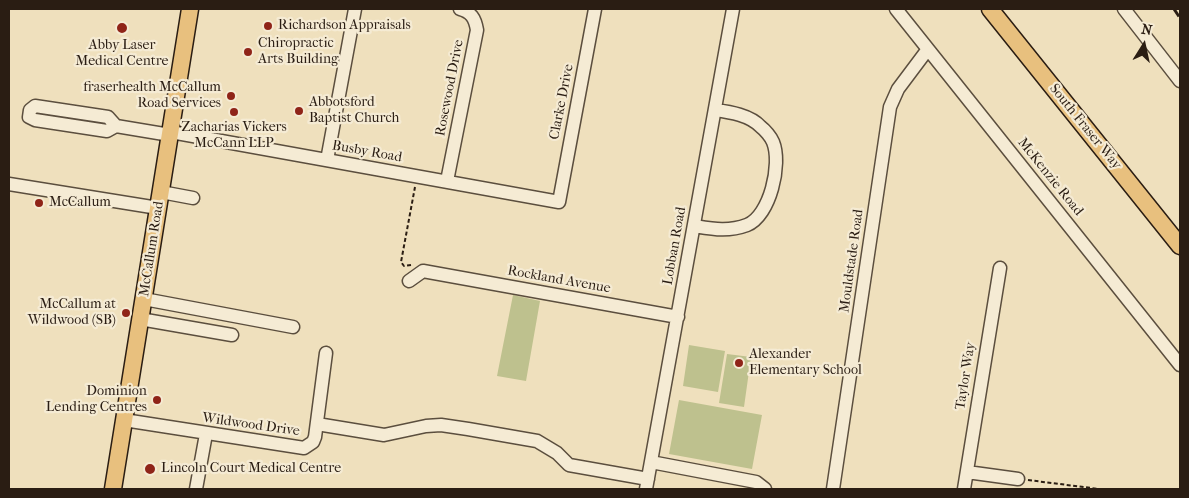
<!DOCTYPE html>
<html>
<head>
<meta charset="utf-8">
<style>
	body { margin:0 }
	#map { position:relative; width:1189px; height:498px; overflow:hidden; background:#efe0bd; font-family:"IM FELL French Canon",serif }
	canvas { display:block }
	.frame { position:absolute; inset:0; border:10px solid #2a1d13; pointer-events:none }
	.north { position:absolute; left:1119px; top:20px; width:50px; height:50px; -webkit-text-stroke:4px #f5ebd4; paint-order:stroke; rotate:10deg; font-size:14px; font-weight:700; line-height:20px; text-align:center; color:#2a1d13 }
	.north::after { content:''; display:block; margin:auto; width:18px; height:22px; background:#2a1d13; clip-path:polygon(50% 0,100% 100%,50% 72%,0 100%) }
</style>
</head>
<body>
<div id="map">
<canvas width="1189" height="498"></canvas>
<div class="frame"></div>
<div class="north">N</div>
</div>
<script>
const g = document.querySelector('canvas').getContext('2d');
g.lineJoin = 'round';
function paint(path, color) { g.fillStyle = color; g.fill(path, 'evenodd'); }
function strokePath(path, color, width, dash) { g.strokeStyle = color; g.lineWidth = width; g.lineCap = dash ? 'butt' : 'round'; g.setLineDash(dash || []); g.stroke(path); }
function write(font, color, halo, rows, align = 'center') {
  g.font = font + ' "IM FELL French Canon",serif'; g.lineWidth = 4.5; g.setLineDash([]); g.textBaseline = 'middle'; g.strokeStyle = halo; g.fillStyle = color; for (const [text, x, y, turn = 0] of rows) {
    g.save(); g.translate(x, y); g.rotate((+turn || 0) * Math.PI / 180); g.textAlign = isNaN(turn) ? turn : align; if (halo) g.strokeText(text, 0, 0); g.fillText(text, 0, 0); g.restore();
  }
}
const green = new Path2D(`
	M513,295L540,301L526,381L497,376Z
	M689,345L725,351L718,392L683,386Z
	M727,354L751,357L744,407L719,403Z
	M679,400L762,415L752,469L669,454Z`);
const path = new Path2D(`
	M411,265L404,266L401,262L415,187
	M1028,480L1099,489`);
const minor = new Path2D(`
	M896,9L1180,365
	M1124,9L1180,81
	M116,126L107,131L35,120L29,117L30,110L35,106L108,117L116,126L170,135
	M171,132L559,202L595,9
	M327,160L355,9
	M447,181L477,30C475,18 471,12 460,9
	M9,184L158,208
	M161,192L193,198
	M694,226C713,229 728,232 747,225C770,216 782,164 773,142C771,137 765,130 761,127C750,115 730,112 715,110
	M409,281L423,271L434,273L678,317
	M144,299L293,327
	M140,319L232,335
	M124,420L304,448L313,442L315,437L326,353
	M317,424L384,435L426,426L441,425L468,429L537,441L557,453L569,465L648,479
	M651,462L756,482L765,489
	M967,472L1018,479
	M196,489L206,434
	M646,489L733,9
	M833,489L890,107L898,89L928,49
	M964,489L1000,268`);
const major = new Path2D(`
	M990,9L1180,246
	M113,489L190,9`);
const rail = new Path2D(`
	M1174,9L1180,18`);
const markers = [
	[268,26,5,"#8f2418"],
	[122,28,6,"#8f2418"],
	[248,52,5,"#8f2418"],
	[231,96,5,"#8f2418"],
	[299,111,5,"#8f2418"],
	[234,112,5,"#8f2418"],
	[39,203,5,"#8f2418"],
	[126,313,5,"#8f2418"],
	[739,363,5,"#8f2418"],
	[157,400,5,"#8f2418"],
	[150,469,6,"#8f2418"]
];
const poiNames = [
	["Richardson Appraisals",278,26],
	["Chiropractic",258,44],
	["Arts Building",258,60],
	["Abby Laser",122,46,"center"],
	["Medical Centre",122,62,"center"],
	["fraserhealth McCallum",221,88,"right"],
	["Road Services",221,104,"right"],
	["Abbotsford",309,103],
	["Baptist Church",309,119],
	["Zacharias Vickers",234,128,"center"],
	["McCann LLP",234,144,"center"],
	["McCallum",49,203],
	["McCallum at",116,305,"right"],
	["Wildwood (SB)",116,321,"right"],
	["Alexander",749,355],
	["Elementary School",749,371],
	["Dominion",147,392,"right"],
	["Lending Centres",147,408,"right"],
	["Lincoln Court Medical Centre",161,469]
];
const streetNames = [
	["Rosewood Drive",450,88,-79],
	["Clarke Drive",562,102,-79],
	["South Fraser Way",1085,127,51],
	["Busby Road",367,152,10],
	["McKenzie Road",1050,177,51],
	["Lobban Road",675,246,-80],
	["McCallum Road",152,249,-81],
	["Mouldstade Road",852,261,-82],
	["Rockland Avenue",559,280,10],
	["Taylor Way",966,376,-81],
	["Wildwood Drive",251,425,8]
];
paint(green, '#bec18e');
strokePath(minor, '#5b4e3e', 15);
strokePath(major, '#2a1d13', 19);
strokePath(path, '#2a1d13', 2, [4, 2.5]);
strokePath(minor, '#f5ebd4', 12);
strokePath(major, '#e8c07e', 16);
strokePath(rail, '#2a1d13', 3, [9, 9]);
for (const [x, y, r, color] of markers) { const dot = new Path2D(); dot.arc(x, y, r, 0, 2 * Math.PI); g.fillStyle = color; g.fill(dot); strokePath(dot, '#f5ebd4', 2); }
write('14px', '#2a1d13', '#f5ebd4', poiNames, 'left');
write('14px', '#2a1d13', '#f5ebd4', streetNames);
</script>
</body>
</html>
